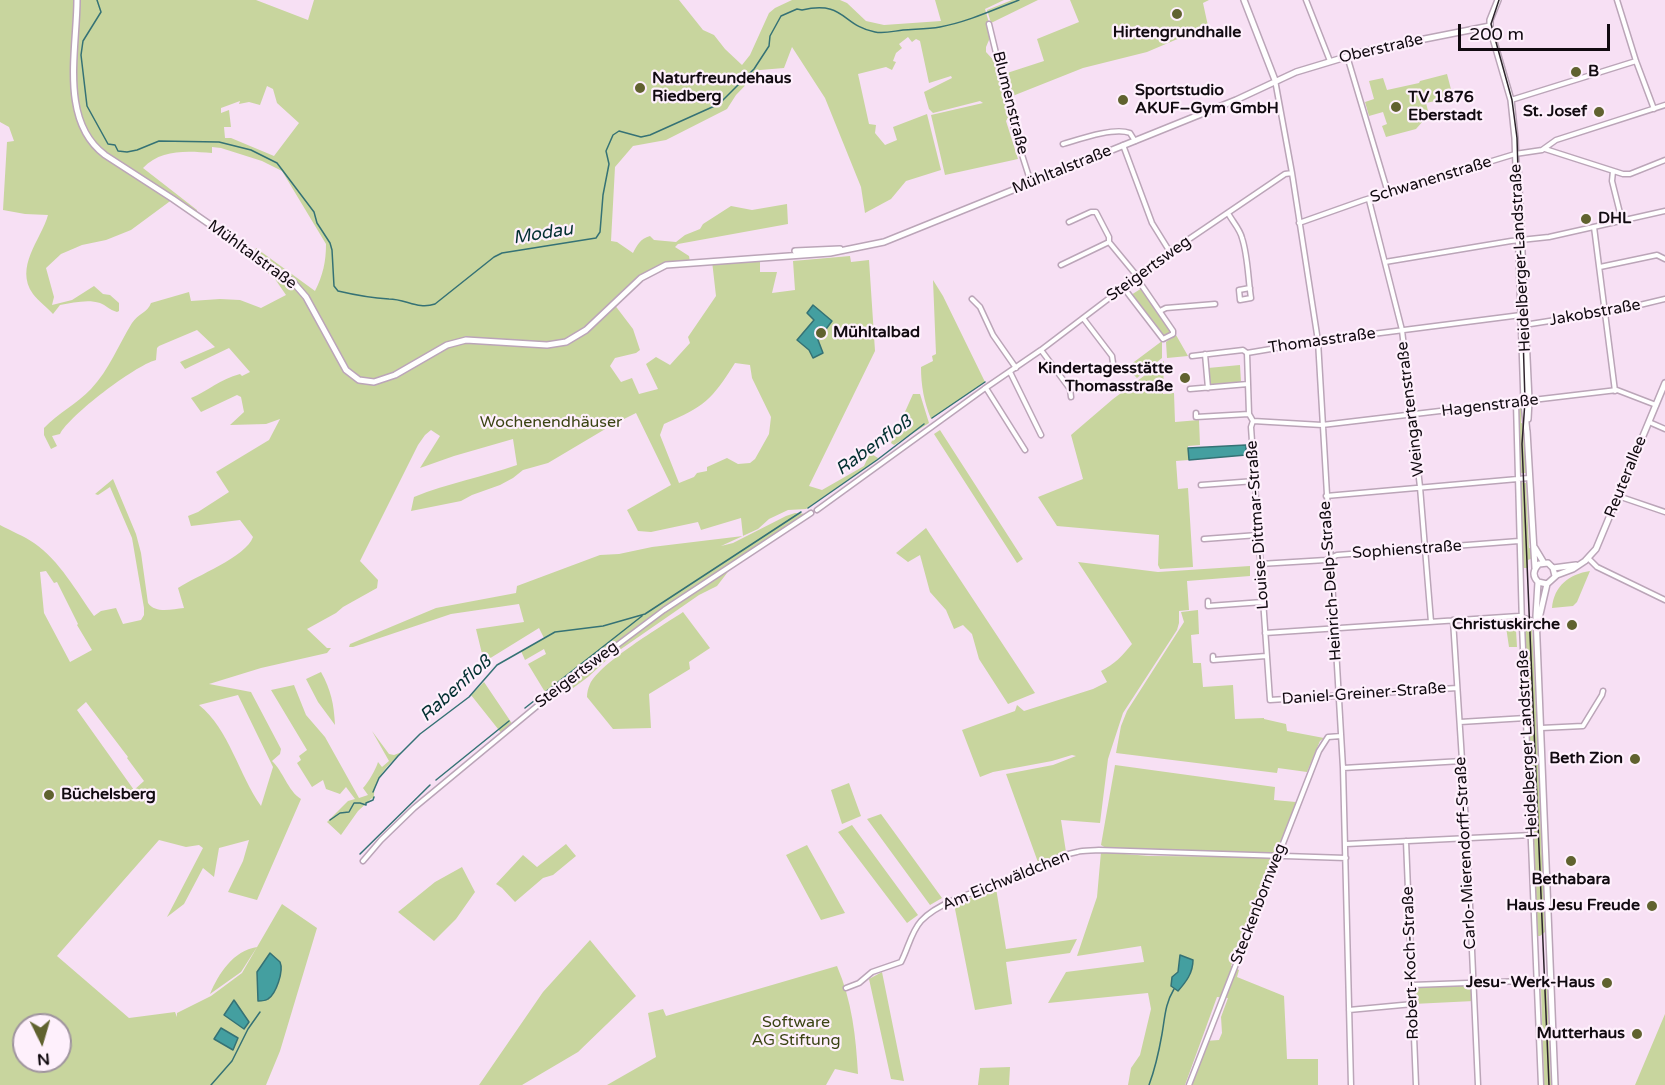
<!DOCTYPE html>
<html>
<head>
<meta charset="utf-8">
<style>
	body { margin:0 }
	#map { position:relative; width:1665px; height:1085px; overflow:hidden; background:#f7e0f4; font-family:"Varela Round",sans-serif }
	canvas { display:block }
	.north { position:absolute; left:12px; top:1013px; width:60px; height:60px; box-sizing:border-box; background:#fef0fc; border:2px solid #9f949e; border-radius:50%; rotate:175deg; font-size:16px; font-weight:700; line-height:24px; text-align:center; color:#110a10 }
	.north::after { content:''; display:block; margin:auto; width:21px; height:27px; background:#60622f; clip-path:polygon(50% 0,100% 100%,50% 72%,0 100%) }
	.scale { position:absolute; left:1458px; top:24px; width:152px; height:27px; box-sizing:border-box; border:3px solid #110a10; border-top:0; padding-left:8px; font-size:18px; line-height:21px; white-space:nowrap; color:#110a10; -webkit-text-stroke:4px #fef0fc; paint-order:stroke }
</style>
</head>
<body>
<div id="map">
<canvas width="1665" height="1085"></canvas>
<div class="north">N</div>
<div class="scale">200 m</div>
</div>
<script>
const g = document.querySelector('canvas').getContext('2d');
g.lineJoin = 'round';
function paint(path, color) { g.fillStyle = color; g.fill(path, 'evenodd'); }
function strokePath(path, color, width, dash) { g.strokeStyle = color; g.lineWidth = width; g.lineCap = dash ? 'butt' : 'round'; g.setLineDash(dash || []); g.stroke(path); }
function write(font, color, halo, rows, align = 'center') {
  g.font = font + ' "Varela Round",sans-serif'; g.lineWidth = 4.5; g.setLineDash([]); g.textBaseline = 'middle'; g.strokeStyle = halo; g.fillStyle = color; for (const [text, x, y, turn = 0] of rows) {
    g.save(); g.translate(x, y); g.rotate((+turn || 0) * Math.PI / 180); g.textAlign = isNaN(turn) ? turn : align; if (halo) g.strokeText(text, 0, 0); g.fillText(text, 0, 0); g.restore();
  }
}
const green = new Path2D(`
	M0,0H256L308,20L314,0H679L703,30L714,35L725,49L742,65L750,55L769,13L775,8L792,0H840L847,3L866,21L884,25L941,21L935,0H1004L985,9L992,33L986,47V52L998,65L1009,116L1006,121L1018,159L945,175L931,115L983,103L980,101L933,113L929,109L924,92L952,78L951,76L929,83L920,41L916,39L912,42L908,37L899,44L902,48L896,53L893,61L896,62L892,70L886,67L858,74L869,124L876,125L875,133L885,145L897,140L893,127L927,114L941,170L906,181L891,199L865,213L861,187L825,98L792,47L784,68L760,70L736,95L727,109L666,140L633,146L615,167L611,241L617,242L633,253C637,245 640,239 650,236L654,240L676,242L685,235L700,229L703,224L731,206L752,210L787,204L788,224L678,244L675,247L689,256L690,262L655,269L614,304L633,329L640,350L636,353L615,358L610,366L621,382L632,378L639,394L658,389L646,364L656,357L670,365L690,343L688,337L716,296L712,261L760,257V272H777L772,293L795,290L793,261L850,256L851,262L869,260L875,351L809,486L822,490L864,466L870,453L878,458L877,460L806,509L788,510L769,519L758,529L721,546L733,543L786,516L795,513L807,514L734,564L717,586L699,595L611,656L588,677L565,694L555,691L548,697L528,664L546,654L544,649L525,660L521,651L544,638L539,628L484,662L476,629L524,622L519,604L451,614L353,647H349L350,644L436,608L516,593L517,586L600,555L619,554L652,547L743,536L741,518L701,530L698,522L651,532L638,531L627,510L671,485L636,413L612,425L548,463L523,470L513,478L500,485L472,495L461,501L411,511L414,497C448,483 483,477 517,465L513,439L454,456L420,468L440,436L431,430L425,435L418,445L360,561L378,580L377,588L343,607L336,613L307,629L327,648H331L327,653L261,668L209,684L251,692L281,749L280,754L272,761C283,771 288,791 301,799L257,900L228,892L243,861L249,840L219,848L214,877L203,868L184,904L167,917L203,848L199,845L186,847L159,840L57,956L129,1018L175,1012L177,1017V1013L211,996L242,973L282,904L317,928L280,1051L266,1085H0V525C11,531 24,536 34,543C60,561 76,591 94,616L101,611L116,608L123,624L141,620L144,615V608L132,538L110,487L98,495L95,494L113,479L136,534L141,553L148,603C156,614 172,609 184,608L178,588C196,576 246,557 253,537L240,520L191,526L188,516L198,512L229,492L216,472L269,440L280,419L266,424L230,425L244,412L241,397L237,395L201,412L191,398C208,391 220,379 240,374L242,376L250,372L229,348L185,369L180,362L215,347L197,330L159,346L157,348L156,360C134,366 70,415 60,434L52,436L57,446L51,449L44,435V428C58,413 77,404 91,389C109,370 119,344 132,323C138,314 148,312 151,303L189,292L191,301L220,299L240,300L261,308L286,295L275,279L253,260L256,248L315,291C323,275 326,262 326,244L282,171L262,161L221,148L212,147V153C187,151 161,149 143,168L197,210V216L173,199L131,230L106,240L82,245L61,254L46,268L54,297L52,305L72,300L94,286L103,294L110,295L119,303V311L117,312C109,310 106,305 100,303C87,299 73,303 60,305L53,314C47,307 38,301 33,294C14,267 41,240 48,215L25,214L3,210L7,142L14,141L9,127L0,122ZM267,86L273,89L277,103L299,123L274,156L231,138H225L224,127H231L229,110L221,113V108L240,101L239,104L249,102L260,105ZM735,363L750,365L752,378L771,417L769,434L755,459L750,463L738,464L727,458L707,467V471L697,473L694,477L679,483L660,435L664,424C705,406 711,401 735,363ZM46,571L54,583L57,582L78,624L77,625L92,650L70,662L44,613L40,572ZM238,695L273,767L261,806C239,775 229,729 199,705ZM86,702L128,757L127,758L144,781L134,790L77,710ZM24,1025H60V1061H24Z
	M1012,0H1038L991,23L987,10Z
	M1070,0H1209L1203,3L1208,26L1147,52L1083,68L1010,97L1004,74L1044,61L1037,39L1079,22Z
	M1447,74L1453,97L1426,103L1430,119L1423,121L1416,129L1386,137L1382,126L1387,124L1383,112L1369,116L1365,102L1374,99L1369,81L1383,78L1387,90L1419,83L1420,81Z
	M933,280L943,296L985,382L931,419C924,401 921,386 921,367L933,361L932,356L936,354Z
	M1142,288L1170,330L1171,333L1165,336H1163L1131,295Z
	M1176,335L1188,356L1167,358L1166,342Z
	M1162,341V358L1137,378L1126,368Z
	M1164,361L1163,394L1174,393L1175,422L1199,420L1200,445L1188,446L1189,460L1176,461L1178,489L1188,488L1193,567L1160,569L1158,565L1159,535L1057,526L1038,497L1083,479L1071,435L1113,399Z
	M1240,365L1241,382L1210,385L1208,368Z
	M913,394H920L929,423L894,445L891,443Z
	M1518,405L1522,407L1521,423L1524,424V430L1526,473H1520Z
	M940,430L1023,559L1017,563L934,434Z
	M1521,482L1526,483L1529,548H1532L1533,558L1528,560V568H1523Z
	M926,528L1035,693L1008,704L979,659L972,634L963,625L954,629L946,610L930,592L920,555L908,562L896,553Z
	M1078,562L1158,572L1250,566V576L1187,581L1189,610L1179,611V623L1177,630L1123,713L1108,759L1100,823L1061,820L1066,852L1039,865L1006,774L1053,765L1076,756L1072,755L1052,761L993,772L980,777L962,730L1015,711L1017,705L1024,711L1093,689L1107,682L1101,671C1115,664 1122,656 1132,644Z
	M1590,571L1577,602L1573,606L1552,608C1554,586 1569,574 1590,571Z
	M1198,610L1199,634L1191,635L1193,663H1201L1203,687L1233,685L1235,719L1264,718V719L1286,724L1287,731L1324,738L1320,741L1307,772L1278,768L1277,773L1116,753L1121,726L1127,711L1184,622L1181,612Z
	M683,612L710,648L689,662L690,669L649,694L651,728L613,729L587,697C587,693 588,688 590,684C600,663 662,626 683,612Z
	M1517,619L1520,621V628L1516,630L1517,647H1509L1505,620Z
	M1524,621L1532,630L1534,664L1545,932L1540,936H1537L1533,809Z
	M321,672C331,690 334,704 335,725L318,702L306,679Z
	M484,682L513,725L502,734L471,695Z
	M294,685L306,715L325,737L359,798L368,795L363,788C368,783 376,769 378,762L382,767L389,761L372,731L389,754L394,755L402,752C388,765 373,779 374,799L372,798L358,811L341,835L327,822L348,801L355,799L346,787L340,794L326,789L323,780L312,787L297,763L301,760L299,756L307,750L271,690Z
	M1115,765L1275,787L1274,800L1296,802L1277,854L1106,848L1101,845Z
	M849,783L861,816L842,824L831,790Z
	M881,814L942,898L930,905L867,819Z
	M852,825L918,915L907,923L838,832Z
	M566,844L576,856L553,875L543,878L515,902L502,888L496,884L523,855L537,867Z
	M807,845L845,913L821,920L786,855Z
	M1101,852L1149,856L1274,857L1231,966L1239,970L1237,977L1284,996L1287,1059H1318V1085H1190L1205,1041L1219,1040L1222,1033L1221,1017L1228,998L1217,997L1185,1085H1128L1131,1068L1140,1055L1151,1009L1148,993L1048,1003L1066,972L1144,962L1141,946L1077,956L1097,897Z
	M462,867L475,892L456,919L434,941L398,912L435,882Z
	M996,888L1006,949L1077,939L1070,953L1006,962L1012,1004L975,1010L954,904Z
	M590,940L636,996L578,1052L522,1085H479L543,992Z
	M257,947L241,972L210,994C219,973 233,951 257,947Z
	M837,966C852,1001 856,1037 858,1074L835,1069L826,1085H607L656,1057L648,1013L663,1009L666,1016Z
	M882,972L904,1081L891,1079L869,979Z
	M1473,982L1474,1001L1413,1004L1412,985Z
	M1545,985V988H1547L1551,1085H1544L1541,987Z
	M1665,1014V1085H1635Z
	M1010,1067L1009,1085H978L980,1068Z`);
const water = new Path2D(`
	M813,305L832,321L818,340L823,353L813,358L809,350L797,340L814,320L807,313Z
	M1246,445V455L1189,460L1188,448Z
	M270,953L280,962C284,971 276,994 268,999C265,1001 262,1001 258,1001L257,972Z
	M1180,955L1193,960C1193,973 1186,982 1178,991L1171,986L1172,977L1178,972Z
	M234,1000L249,1022L244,1029L224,1015Z
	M221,1028L238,1038L233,1050L214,1039Z`);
const stream = new Path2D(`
	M97,0L101,12L83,41L81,55L87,106L108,144L115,145L118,151L127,152L137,150L159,141L219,142L251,150L277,163L314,212L317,223L330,243L332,250L334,286L338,291C355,295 372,298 389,299C406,299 418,310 435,304L494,257L502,253L596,238L600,232L603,195L609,164L606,151L613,135L619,131L641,137L650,135L719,104L754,69L769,46L770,36L781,16L797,9L802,10C845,0 842,26 875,32C884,34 894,31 903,30C915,29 928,29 940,27C967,22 993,10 1019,0
	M932,418L985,382
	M808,508L877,460L924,424
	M525,708L642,616
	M436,780L509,721
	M373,792L379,778L398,756L420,734L469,697L497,665L555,632L603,626L645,614L801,512
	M330,820L340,813L349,812L354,803H360L366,805V803L373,800L374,797
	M360,854L430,785
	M211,1085L232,1061L248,1029L260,1012
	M1149,1085C1155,1069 1159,1051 1162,1034C1165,1017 1165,1004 1174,989`);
const minor = new Path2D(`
	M1306,0L1330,61
	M1617,0L1636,61L1654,109
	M989,24L1016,136L1031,183
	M1347,56L1388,193
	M1275,80L1292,173L1318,341L1343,768L1351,1085
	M1511,100L1636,61
	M1063,144C1080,139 1114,127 1130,133L1135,141
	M1123,145L1152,223L1170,252
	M1545,149L1623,174H1630L1665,160
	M1613,171L1612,181L1622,221
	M1369,200L1402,330L1420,487L1431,622
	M1228,213C1232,221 1240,229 1242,238C1248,256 1248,279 1251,298L1240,300L1239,290L1250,288
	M1069,222L1091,212H1096L1109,237V242
	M1299,223L1364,200L1515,154L1542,150L1556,140L1665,105
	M1594,227L1615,391
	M1385,262L1511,241L1549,237L1665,211
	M1061,265L1109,242L1137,276
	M1600,267L1657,255L1665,259
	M1123,287L1163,339L1173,334V331L1136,277
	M972,299L980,307L993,335L1016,368
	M1160,311L1166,308L1215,304
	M1083,318L1112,356L1113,363
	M1524,325L1619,310L1665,299
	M1041,350L1070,389L1071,397
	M1247,353L1249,414L1253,421L1251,427L1270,700L1457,688
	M1205,354L1208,388
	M1192,356L1243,350L1247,353L1318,341L1521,315
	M1010,372L1041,435
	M986,388L1025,450
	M1190,389L1248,384
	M1516,403L1522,625L1541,1085
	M1196,413V417L1249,414
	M1253,421L1322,425L1617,390L1656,405
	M1649,422L1665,429
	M1201,485L1255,481
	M1326,496L1529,478
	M1618,496L1665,512
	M817,510L984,389L1041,350L1170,252L1285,174L1292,173
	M1204,539L1258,535
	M1588,558L1597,567L1665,600
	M1260,564L1326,560L1337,555L1519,541
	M1208,601V606L1263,602
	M1453,620L1467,838L1478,1085
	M1265,633L1519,616L1536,622
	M1213,656V660L1266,656
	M1460,722L1526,718
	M1541,728L1583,726L1602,695L1603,691
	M1343,768L1462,761
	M1406,841L1416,1085
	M1346,844L1532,835
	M363,861L381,840L414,808L548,697L664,610L811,513
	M1412,985L1551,980
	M846,988L859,983L872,972L901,962C908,949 911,932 921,921C943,897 996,887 1026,874C1043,867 1058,855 1077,852C1084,850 1092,851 1099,850L1346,858
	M1349,1010L1413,1004
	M1189,1085L1319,751L1328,737L1341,736`);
const tertiary = new Path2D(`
	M77,0C77,49 59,121 105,155L173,199L293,282L306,297L346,370L359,380L374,382L395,375L447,345L466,340L547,345L566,342L586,330L641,278L666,265L830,253L884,242L1236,100L1296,72L1369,50L1490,26
	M1244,0L1275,80
	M1498,0L1490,20V28L1511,100L1515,138L1524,402L1527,433
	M1518,168L1529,400L1528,419
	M795,251L840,249
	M1527,431L1535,568
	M1535,548L1544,563
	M1553,568L1576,565
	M1555,576L1553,568L1548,563L1539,564C1533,570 1532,576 1538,582L1547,584L1557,575L1573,569L1585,561L1596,549L1665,383
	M1538,582L1536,616L1555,1085
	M1538,623L1547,584`);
const tram = new Path2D(`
	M1499,0L1491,24L1512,100L1517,138L1525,401L1522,444L1549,1085`);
const markers = [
	[1177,14,6,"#60622f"],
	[1576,72,6,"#60622f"],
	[640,88,6,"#60622f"],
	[1123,100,6,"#60622f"],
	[1396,107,6,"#60622f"],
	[1599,112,6,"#60622f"],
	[1586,219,6,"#60622f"],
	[821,333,6,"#60622f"],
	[1185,378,6,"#60622f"],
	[1572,625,6,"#60622f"],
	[1635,759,6,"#60622f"],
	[49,795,6,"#60622f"],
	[1571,861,6,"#60622f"],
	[1652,906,6,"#60622f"],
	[1607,983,6,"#60622f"],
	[1637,1034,6,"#60622f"]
];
const poiNames = [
	["Hirtengrundhalle",1177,33,"center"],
	["B",1588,72],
	["Naturfreundehaus",652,79],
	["Riedberg",652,97],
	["Sportstudio",1135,91],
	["AKUF–Gym GmbH",1135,109],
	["TV 1876",1408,98],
	["Eberstadt",1408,116],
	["St. Josef",1587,112,"right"],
	["DHL",1598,219],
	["Mühltalbad",833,333],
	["Kindertagesstätte",1173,369,"right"],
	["Thomasstraße",1173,387,"right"],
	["Christuskirche",1560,625,"right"],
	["Beth Zion",1623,759,"right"],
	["Büchelsberg",61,795],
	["Bethabara",1571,880,"center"],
	["Haus Jesu Freude",1640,906,"right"],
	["Jesu- Werk-Haus",1595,983,"right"],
	["Mutterhaus",1625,1034,"right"]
];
const streetNames = [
	["Oberstraße",1381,49,-13],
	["Blumenstraße",1010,103,76],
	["Mühltalstraße",1062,170,-22],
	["Schwanenstraße",1431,180,-17],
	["Mühltalstraße",252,255,36],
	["Heidelberger Landstraße",1521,258,-93],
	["Steigertsweg",1149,269,-36],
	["Jakobstraße",1595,313,-10],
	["Thomasstraße",1322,341,-8],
	["Hagenstraße",1490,406,-7],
	["Weingartenstraße",1411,409,-97],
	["Reuterallee",1626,477,-68],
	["Louise-Dittmar-Straße",1258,525,-94],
	["Sophienstraße",1407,550,-4],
	["Heinrich-Delp-Straße",1331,581,-94],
	["Steigertsweg",577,675,-37],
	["Daniel-Greiner-Straße",1364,694,-4],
	["Heidelberger Landstraße",1528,744,-93],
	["Carlo-Mierendorff-Straße",1466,853,-93],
	["Am Eichwäldchen",1006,881,-22],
	["Steckenbornweg",1259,904,-69],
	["Robert-Koch-Straße",1411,963,-92]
];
const parkNames = [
	["Wochenendhäuser",551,423],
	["Software",796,1023],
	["AG Stiftung",796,1041]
];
const waterNames = [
	["Modau",543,234,-9],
	["Rabenfloß",874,446,-36],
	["Rabenfloß",456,689,-42]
];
paint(green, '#c8d59e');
paint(water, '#449fa0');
strokePath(water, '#357275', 1.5);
strokePath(stream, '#357275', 1.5);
strokePath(minor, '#bba5b8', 7);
strokePath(tertiary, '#bba5b8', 8);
strokePath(minor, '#fff', 4);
strokePath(tertiary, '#fff', 5);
strokePath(tram, '#2c232b', 1.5);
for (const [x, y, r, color] of markers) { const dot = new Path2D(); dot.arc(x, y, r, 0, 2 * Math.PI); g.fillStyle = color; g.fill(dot); strokePath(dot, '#fef0fc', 2); }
write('bold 16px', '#110a10', '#fef0fc', poiNames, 'left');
write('16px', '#110a10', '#fef0fc', streetNames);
write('16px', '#3a4313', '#fef0fc', parkNames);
write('italic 18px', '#033031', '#fef0fc', waterNames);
</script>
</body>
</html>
